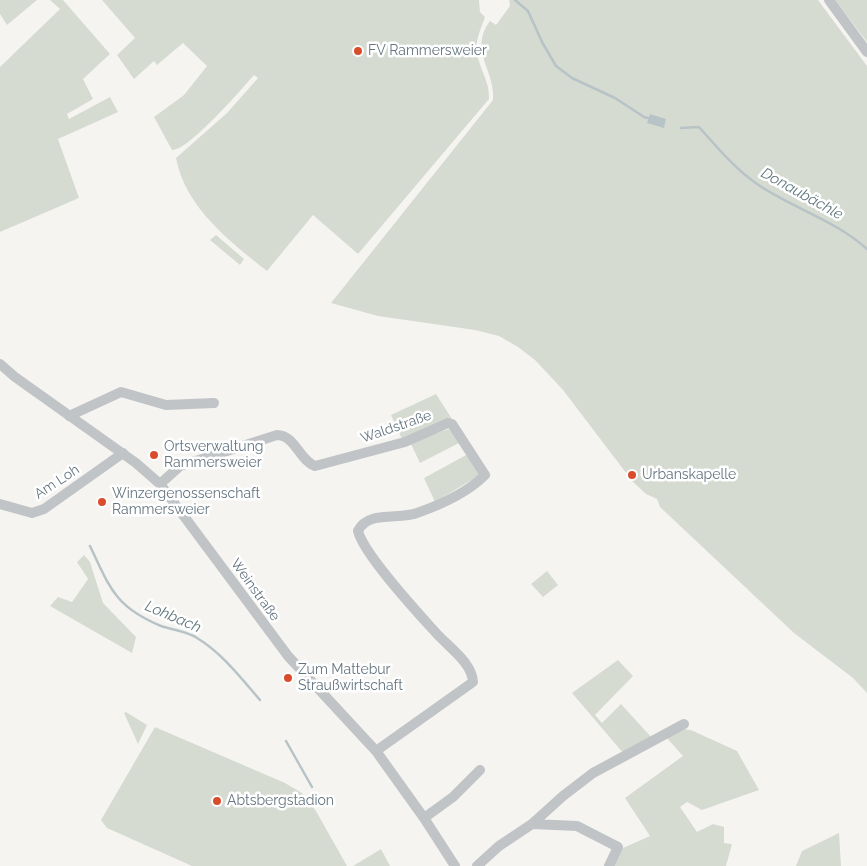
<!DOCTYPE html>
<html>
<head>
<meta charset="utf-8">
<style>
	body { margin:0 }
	canvas { display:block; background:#f5f4f1 }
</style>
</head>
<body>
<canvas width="867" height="866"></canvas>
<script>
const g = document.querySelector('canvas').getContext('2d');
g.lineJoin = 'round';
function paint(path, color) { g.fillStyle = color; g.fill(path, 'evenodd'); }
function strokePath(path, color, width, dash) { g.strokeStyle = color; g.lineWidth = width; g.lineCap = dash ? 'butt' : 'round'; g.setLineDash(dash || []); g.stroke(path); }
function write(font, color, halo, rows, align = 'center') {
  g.font = font + ' Raleway,sans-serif'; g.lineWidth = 5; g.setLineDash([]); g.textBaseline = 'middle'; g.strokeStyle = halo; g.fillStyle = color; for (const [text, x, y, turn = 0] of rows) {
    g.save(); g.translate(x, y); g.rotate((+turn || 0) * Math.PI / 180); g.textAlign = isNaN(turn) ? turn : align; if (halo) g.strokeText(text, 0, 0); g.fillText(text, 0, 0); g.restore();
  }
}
const green = new Path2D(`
	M0,0H37L7,25L0,14Z
	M50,0H63L110,54L83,79L93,99L67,114L69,119L110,97L118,112L58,139L79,198L0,232V67L60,9Z
	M102,0H479L480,12L485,17C481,29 475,39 477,52C479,69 490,81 489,99L358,254L313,215L267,271C230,242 185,207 176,158L227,113L258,78L254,75C242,89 187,152 172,150L154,117L184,95L207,66L183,43L157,65L154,61L134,79L117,55L135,38Z
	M509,0H818L867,66V693L853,678L794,633L660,507L657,499L646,494L633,482L563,390L535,360L518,347L499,336L475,330L378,316L331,303L493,100C496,72 468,50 490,21L496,25L510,6Z
	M835,0H867V42Z
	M216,235L244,259L240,265L210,240Z
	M436,394L452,419L402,439L391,415Z
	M449,429L461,442L420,463L410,442Z
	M468,454L479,471L478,476L435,502L424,478Z
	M84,555L90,562L103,603L136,637L132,653L50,606L58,597L72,602L88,579L77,562Z
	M547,571L558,585L543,597L531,584Z
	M618,660L633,676L595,715L602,723L621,704L652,738L624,754L572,693Z
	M126,712L147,725L138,744L124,713Z
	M155,727L285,783L302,793L316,811L347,866H192L107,828L101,820Z
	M681,729L691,730L737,751L759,790L702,810L687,802L680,807L697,832L713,824L724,827V843L732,844L726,866H613L623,848L650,836L625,798L683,756L666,737Z
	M839,833L841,866H796L802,851Z
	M381,849L390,866H353Z`);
const water = new Path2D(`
	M650,114L666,119L664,128L647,123Z`);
const stream = new Path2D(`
	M515,0L528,11L542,42L556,66L572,78L615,98L644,117L652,119
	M681,128L699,127C717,147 734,168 757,184C792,208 835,220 867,249
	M90,546C110,588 115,607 161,626C172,630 187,631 197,638C222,653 241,678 260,700
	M286,741L312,787`);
const minor = new Path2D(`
	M829,0L867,52
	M0,364L15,377L136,463L160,484L288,656L376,751L424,818L455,866
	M69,416L121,392L166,405L214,403
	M160,484L180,466L277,435C295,435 299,460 315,466L405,442L448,423L452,424L485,475C468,492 440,505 417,513C399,520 368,510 358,531C364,555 419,614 437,634C450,648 472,663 473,682L376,751
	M0,504L32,513L44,509L123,453
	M424,818L453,797L480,770
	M532,824L563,796L593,773L684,724
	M477,866L499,846L532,824L577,826L618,847L609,866`);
const markers = [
	[358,51,5,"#da4d2c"],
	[154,455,5,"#da4d2c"],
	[632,475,5,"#da4d2c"],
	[102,502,5,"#da4d2c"],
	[288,678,5,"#da4d2c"],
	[217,801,5,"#da4d2c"]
];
const poiNames = [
	["FV Rammersweier",368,51],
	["Ortsverwaltung",164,447],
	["Rammersweier",164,463],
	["Urbanskapelle",642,475],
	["Winzergenossenschaft",112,494],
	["Rammersweier",112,510],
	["Zum Mattebur",298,670],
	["Straußwirtschaft",298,686],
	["Abtsbergstadion",227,801]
];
const streetNames = [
	["Waldstraße",396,427,-19],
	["Am Loh",57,482,-33],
	["Weinstraße",255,590,54]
];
const waterNames = [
	["Donaubächle",802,194,29],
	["Lohbach",173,617,23]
];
paint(green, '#d6dbd2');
paint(water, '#b7c3c6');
strokePath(stream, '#b7c3c6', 2.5);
strokePath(minor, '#c0c4c7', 10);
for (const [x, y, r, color] of markers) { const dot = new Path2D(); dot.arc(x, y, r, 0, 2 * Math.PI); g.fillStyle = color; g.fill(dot); strokePath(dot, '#fff', 2); }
write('14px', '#657580', '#fff', poiNames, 'left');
write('14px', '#657580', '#fff', streetNames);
write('italic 15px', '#61777e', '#fff', waterNames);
</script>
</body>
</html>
